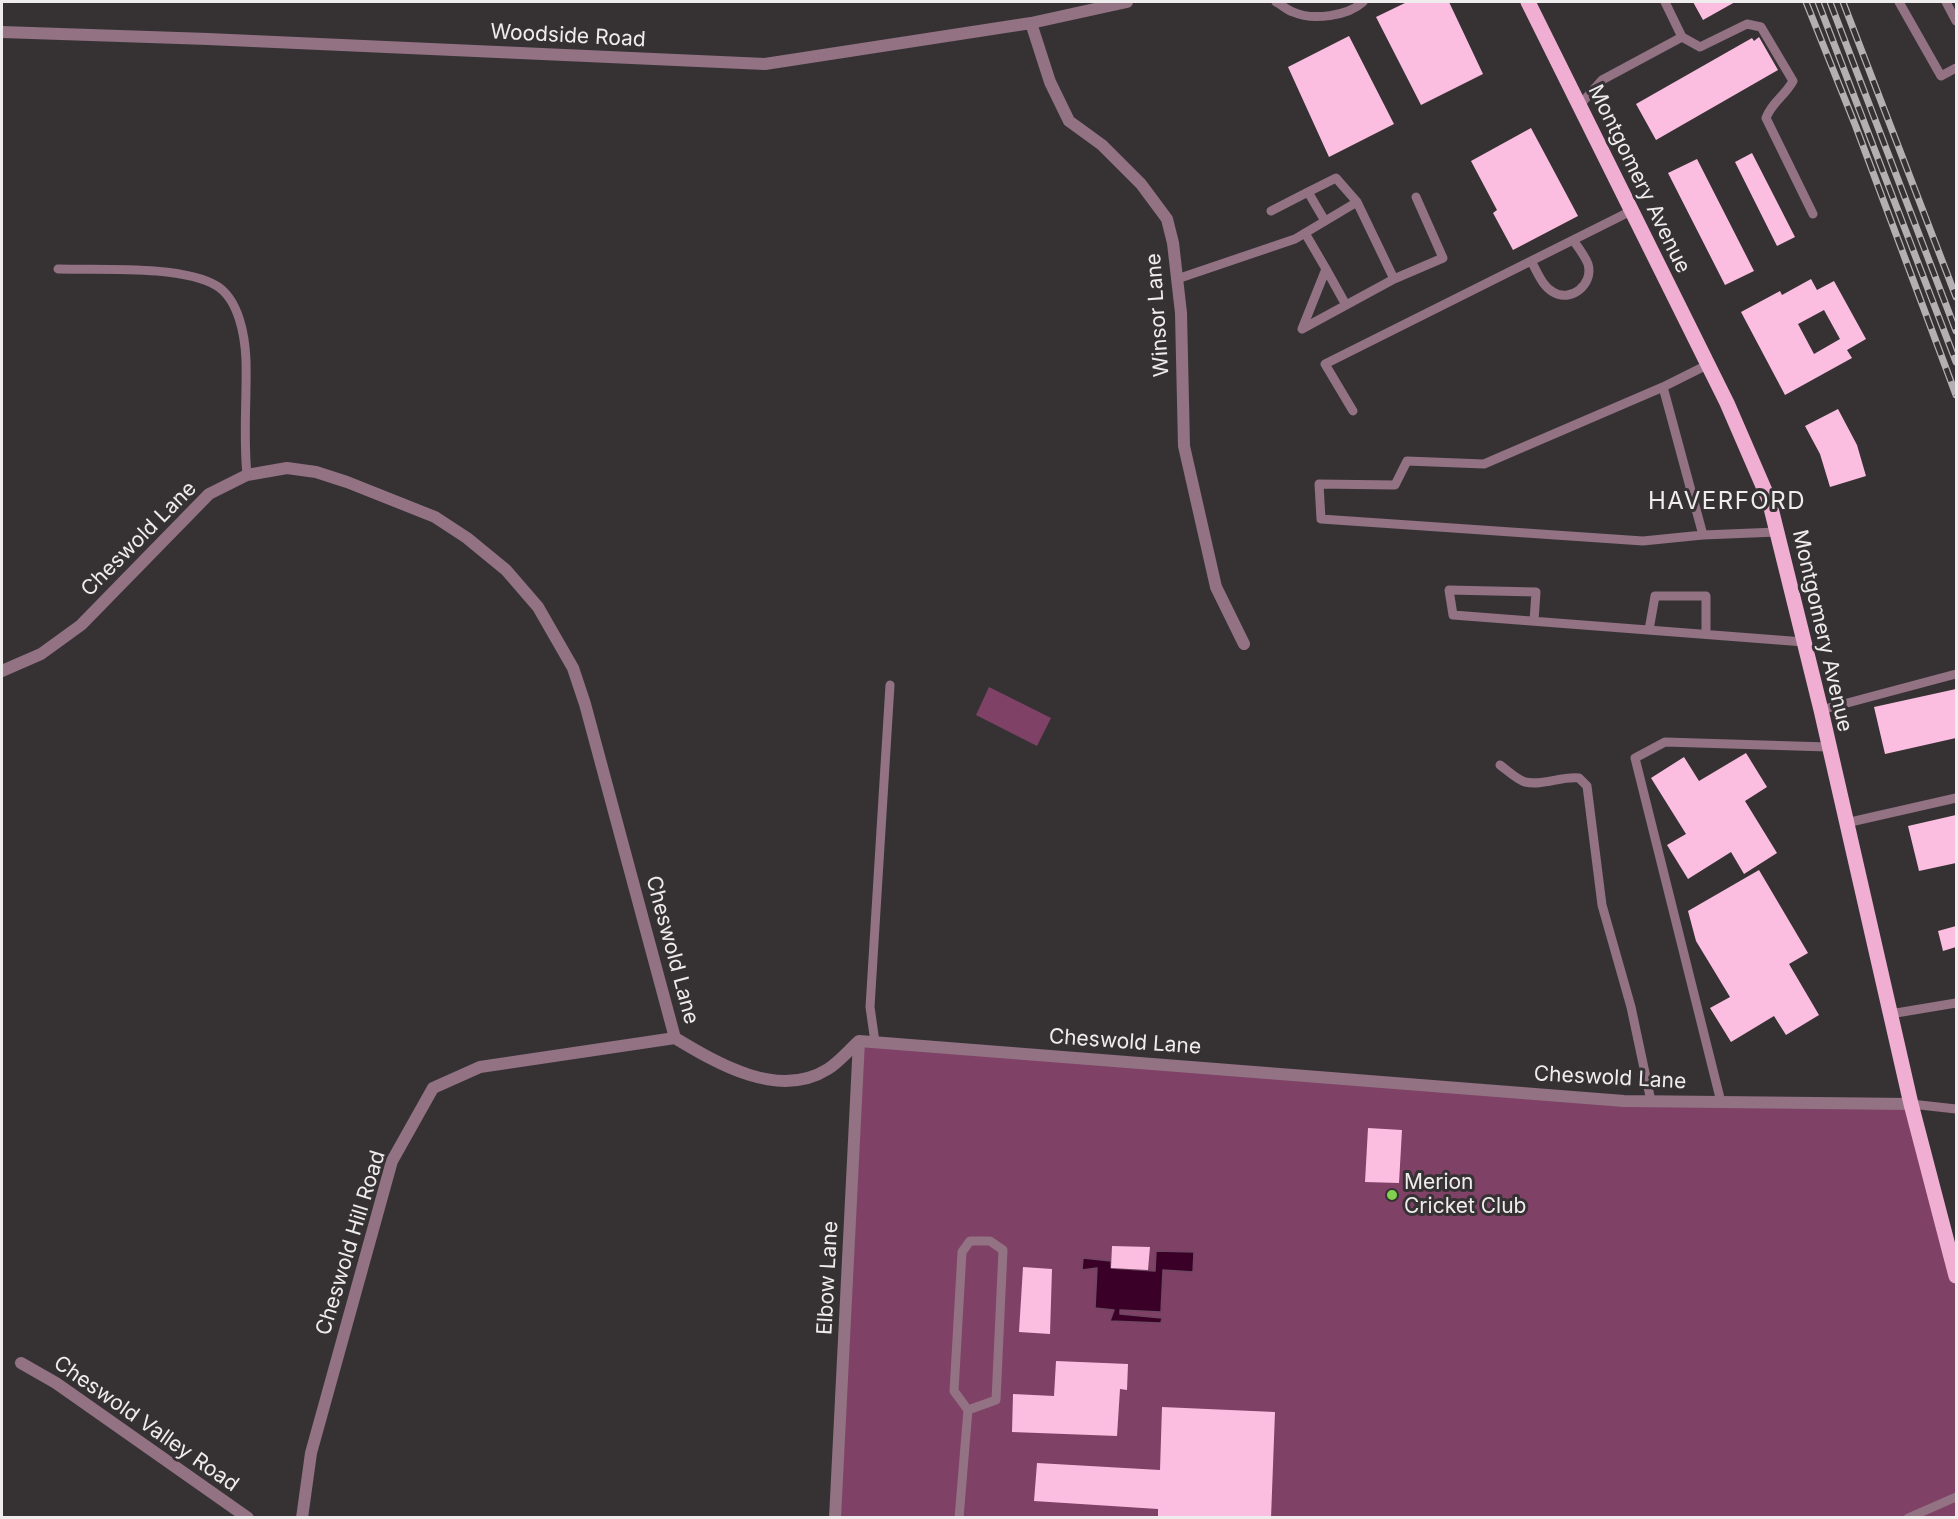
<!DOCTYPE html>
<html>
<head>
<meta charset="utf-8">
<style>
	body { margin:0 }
	#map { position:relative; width:1958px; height:1519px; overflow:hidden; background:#363234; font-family:Inter,sans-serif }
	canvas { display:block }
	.frame { position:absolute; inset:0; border:3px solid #efeced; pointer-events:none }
</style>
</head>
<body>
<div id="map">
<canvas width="1958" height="1519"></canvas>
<div class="frame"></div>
</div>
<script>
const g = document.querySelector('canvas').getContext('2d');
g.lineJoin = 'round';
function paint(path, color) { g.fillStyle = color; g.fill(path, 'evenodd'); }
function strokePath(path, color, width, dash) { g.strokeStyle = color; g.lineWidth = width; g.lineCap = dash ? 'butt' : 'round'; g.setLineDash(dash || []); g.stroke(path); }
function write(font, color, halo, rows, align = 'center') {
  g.font = font + ' Inter,sans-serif'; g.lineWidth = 6; g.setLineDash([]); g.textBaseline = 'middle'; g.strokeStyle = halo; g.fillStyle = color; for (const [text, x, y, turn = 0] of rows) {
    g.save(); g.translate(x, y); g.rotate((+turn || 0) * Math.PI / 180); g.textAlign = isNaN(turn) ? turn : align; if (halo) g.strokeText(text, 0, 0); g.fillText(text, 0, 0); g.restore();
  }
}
const green = new Path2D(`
	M989,687L1051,718L1037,746L976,715Z
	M859,1041L1624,1101L1911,1104L1956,1286V1517L835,1518Z`);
const water = new Path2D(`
	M1156,1251L1194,1252L1193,1272L1163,1270L1161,1312L1120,1310V1314L1162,1318L1161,1323L1110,1321L1114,1310L1095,1308L1097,1268L1082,1270L1083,1258L1111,1261V1268L1155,1271Z`);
const building = new Path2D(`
	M1407,2H1449L1483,74L1421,105L1376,17Z
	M1693,2H1735L1703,20Z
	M1349,36L1394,124L1329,157L1288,67Z
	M1759,37L1778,70L1656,140L1636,104L1752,38L1754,41Z
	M1531,128L1578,216L1513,250L1493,213L1497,210L1471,161Z
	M1752,153L1795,237L1777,246L1735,162Z
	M1697,159L1754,271L1725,285L1668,173Z
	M1811,279L1817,290L1834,281L1866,339L1847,350L1852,358L1785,395L1741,312L1780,291L1782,295ZM1824,310L1840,339L1814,354L1798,324Z
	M1838,409L1857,445L1866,476L1830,487L1820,454L1805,426Z
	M1956,689V738L1885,754L1874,707Z
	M1746,753L1767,787L1745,801L1777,853L1744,874L1731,852L1688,879L1667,845L1686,834L1651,778L1684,757L1699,781Z
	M1956,815V863L1919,871L1908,826Z
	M1759,870L1808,953L1789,964L1819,1015L1786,1035L1774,1016L1731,1042L1710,1008L1730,997L1696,941L1688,911Z
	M1956,926V947L1943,951L1938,931Z
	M1368,1128L1402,1130L1399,1183L1365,1182Z
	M1112,1246L1150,1247L1148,1270L1111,1268Z
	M1023,1267L1052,1269L1050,1334L1019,1332Z
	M1056,1361L1128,1364L1127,1390L1120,1389L1117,1436L1012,1432L1013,1394L1054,1396Z
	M1162,1407L1275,1412L1271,1518H1158V1509L1034,1501L1037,1463L1160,1470Z`);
const lane = new Path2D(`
	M1276,2C1282,5 1287,10 1293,12C1313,21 1348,16 1363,2
	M1899,2L1941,76L1956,68
	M1946,2L1956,21
	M1682,37L1700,47L1747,24L1761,27L1793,81C1784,97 1772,102 1766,118L1813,214
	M1579,106L1602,80L1682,37L1665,2
	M1308,192L1336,178L1357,202
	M1271,211L1308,192L1325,221
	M1305,233L1326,269L1302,329L1394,279
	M1531,261C1537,271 1542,286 1553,292C1570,303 1594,285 1588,264C1585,256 1578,247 1573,240
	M58,269C99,270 183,265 217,286C239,300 245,336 246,360C247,399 243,436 247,475
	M1326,269L1346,305
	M1177,279L1295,239L1357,202L1394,279L1443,258L1416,197
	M1707,365L1663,387L1703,535L1777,532
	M1663,387L1484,464L1407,461L1395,485L1319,484L1321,519L1643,541L1703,535
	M1353,411L1325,364L1631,211
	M1534,621L1536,592L1449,590L1453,615L1804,642
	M1649,630L1655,596H1706V634
	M1821,710L1956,674
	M1500,765C1507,770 1516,779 1525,782C1543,786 1561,776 1579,778L1587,786L1602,905L1631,1007L1651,1101
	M1846,823L1956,798
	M1890,1014L1956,1003
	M875,1042L870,1007L890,685
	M1721,1102L1635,758L1665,742L1828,747
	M1911,1104L1956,1109
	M959,1518L968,1410L954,1391L962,1252L970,1241H990L1003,1250L996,1400L968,1410
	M1908,1518L1956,1497`);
const street = new Path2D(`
	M1031,23L1050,82L1069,121L1102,145L1141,184L1167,219L1173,243L1181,313L1184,446L1216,587L1244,644
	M2,32L208,39L765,64L1031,23L1127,2
	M2,671L41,654L81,625L209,494L247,475L287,468L316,472L347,482L435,517L467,538L506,570L538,607L573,668L585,704L675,1038C718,1064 779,1100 828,1069C839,1062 849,1050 859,1041L1624,1101L1911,1104
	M21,1363L56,1383L248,1518
	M302,1518L311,1453L392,1161L433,1088L480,1067L675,1038
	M835,1518L859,1041`);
const primary = new Path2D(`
	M1528,2L1727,403L1769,500L1821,710L1911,1104L1956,1276`);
const rail = new Path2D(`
	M1806,2L1856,127L1956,395
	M1818,2L1956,362
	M1830,2L1956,331
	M1843,2L1956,297`);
const markers = [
	[1392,1195,6,"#81d050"]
];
const streetNames = [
	["Woodside Road",568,36,3],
	["Montgomery Avenue",1639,179,64],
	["Winsor Lane",1158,315,-94],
	["Cheswold Lane",139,539,-45],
	["Montgomery Avenue",1822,631,77],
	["Cheswold Lane",672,950,75],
	["Cheswold Lane",1125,1042,4],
	["Cheswold Lane",1610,1078,3],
	["Cheswold Hill Road",351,1243,-73],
	["Elbow Lane",828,1278,-87],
	["Cheswold Valley Road",146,1424,35]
];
const poiNames = [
	["Merion",1404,1183],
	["Cricket Club",1404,1207]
];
const quarterNames = [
	["HAVERFORD",1727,502]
];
paint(green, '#7f4166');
paint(water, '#3a0027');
strokePath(water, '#704762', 1.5);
paint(building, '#fcbee0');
strokePath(lane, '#927283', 9);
strokePath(street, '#927283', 12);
strokePath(primary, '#f0afd2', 15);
strokePath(rail, '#b4b0b2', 7);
strokePath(rail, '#363234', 4.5, [14]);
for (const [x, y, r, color] of markers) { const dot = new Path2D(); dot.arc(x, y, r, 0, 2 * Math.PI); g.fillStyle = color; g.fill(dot); strokePath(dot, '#363234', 2); }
write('21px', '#efeced', '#363234', streetNames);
write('21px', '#efeced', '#363234', poiNames, 'left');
g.letterSpacing = '1.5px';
write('24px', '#efeced', '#363234', quarterNames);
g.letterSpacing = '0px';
</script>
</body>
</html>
